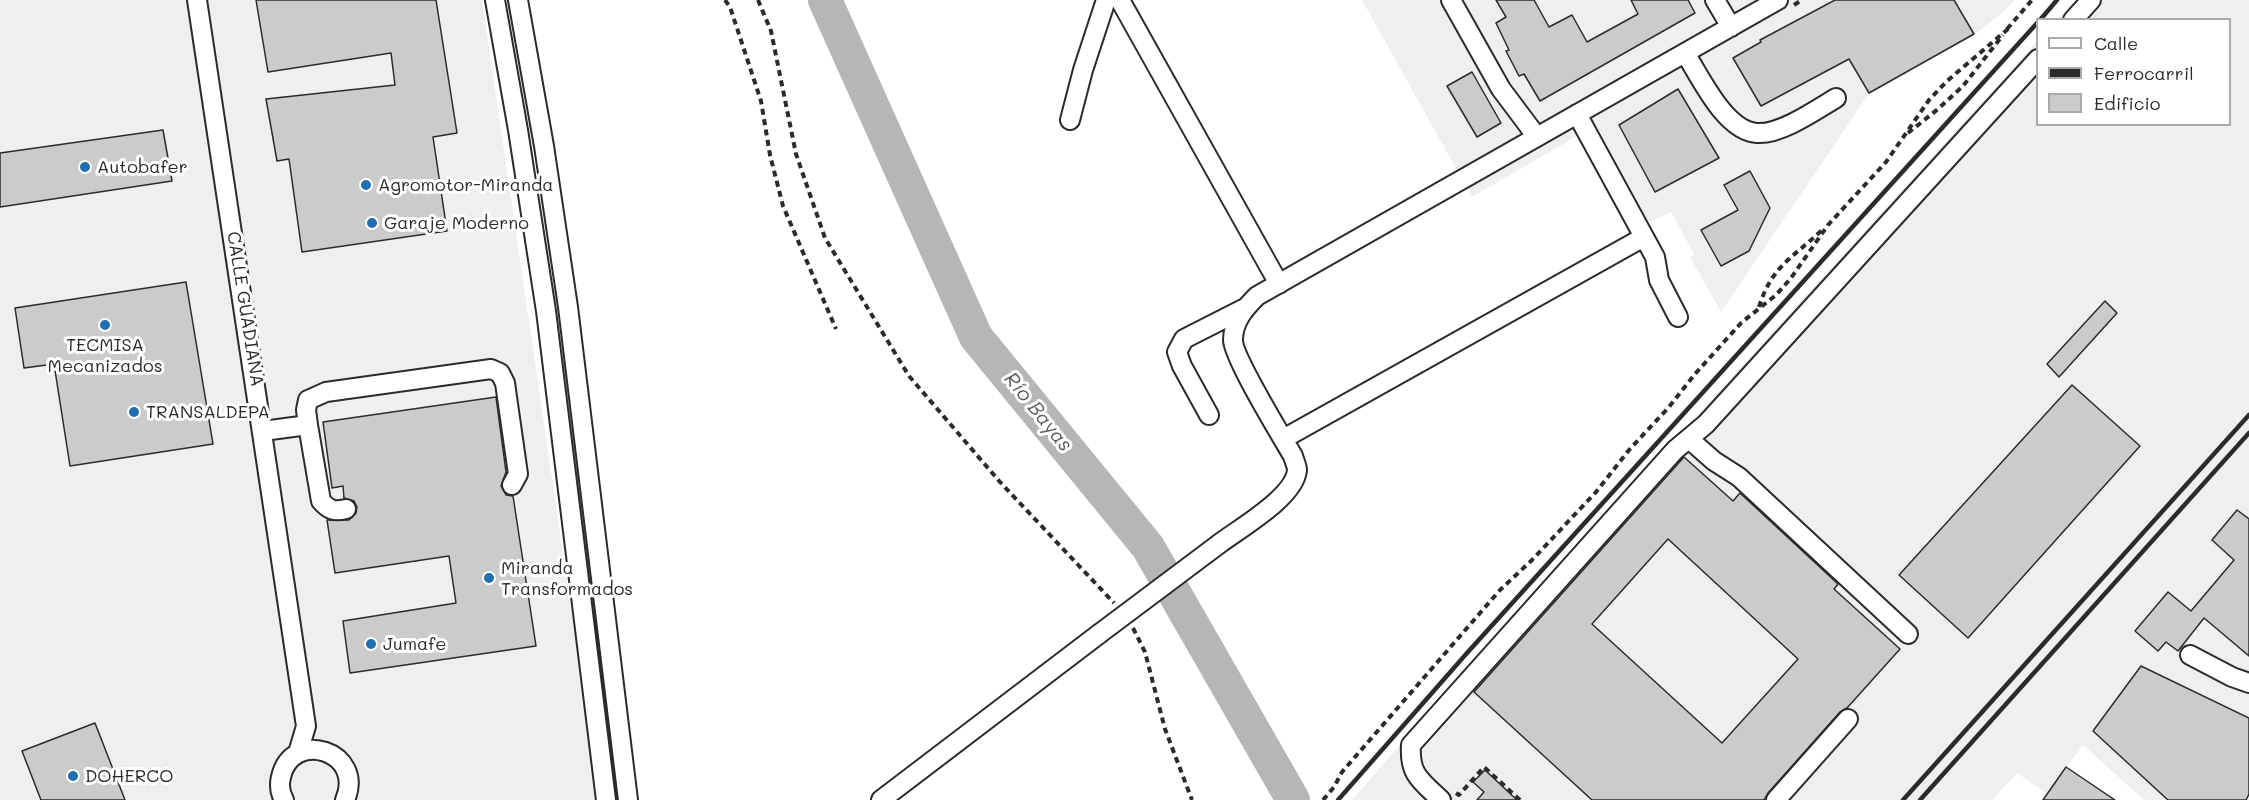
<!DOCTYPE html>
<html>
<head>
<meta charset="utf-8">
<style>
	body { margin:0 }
	#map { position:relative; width:2249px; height:800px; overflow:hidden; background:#fff; font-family:Mali,sans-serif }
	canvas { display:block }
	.legend { position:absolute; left:2036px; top:18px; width:195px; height:108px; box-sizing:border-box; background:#fff; border:2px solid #aaa; margin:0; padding:8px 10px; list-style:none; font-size:18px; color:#2b2b2b }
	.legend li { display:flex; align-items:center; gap:12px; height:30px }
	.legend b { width:30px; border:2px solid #aaa }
</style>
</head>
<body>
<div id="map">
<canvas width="2249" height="800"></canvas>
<ul class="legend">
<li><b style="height:8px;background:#fff"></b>Calle</li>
<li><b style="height:8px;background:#2b2b2b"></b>Ferrocarril</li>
<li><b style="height:16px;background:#cbcbcb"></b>Edificio</li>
</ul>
</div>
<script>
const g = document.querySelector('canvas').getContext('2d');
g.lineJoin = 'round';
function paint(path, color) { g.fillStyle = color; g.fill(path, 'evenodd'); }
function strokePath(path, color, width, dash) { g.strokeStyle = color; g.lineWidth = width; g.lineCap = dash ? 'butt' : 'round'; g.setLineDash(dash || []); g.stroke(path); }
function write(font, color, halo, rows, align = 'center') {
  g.font = font + ' Mali,sans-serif'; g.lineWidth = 6; g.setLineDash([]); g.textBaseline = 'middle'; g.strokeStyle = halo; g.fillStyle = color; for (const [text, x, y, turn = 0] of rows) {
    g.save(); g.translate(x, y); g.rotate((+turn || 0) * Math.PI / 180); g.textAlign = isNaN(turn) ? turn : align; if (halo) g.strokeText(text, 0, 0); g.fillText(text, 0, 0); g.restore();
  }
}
const built = new Path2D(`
	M0,0H482L599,800H0Z
	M1362,0H2014L2009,7L1977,33L1868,95L1721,312L1690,257L1694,254L1671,212L1649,222L1596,125L1472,197Z
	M2077,0H2249V800H2144L2083,745L2047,794L2017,773L1992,800H1352L1458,678L1463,669L1472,664L1555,567L1565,561L2037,41L2038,124H2230V20L2058,19Z`);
const river = new Path2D(`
	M825,0L976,337L1148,547L1293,800`);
const building = new Path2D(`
	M256,0H436L457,133L433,137L447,231L302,252L289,159L277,161L266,99L395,85L391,53L268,72Z
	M1496,0H1534L1549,27L1572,15L1587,42L1638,14L1631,0H1688L1695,13L1540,101L1524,74L1519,76L1506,51L1509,50L1496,23L1506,17Z
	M1835,0H1954L1974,34L1869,93L1849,59L1761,106L1733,58L1761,42L1760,40Z
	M1472,72L1501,123L1477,137L1447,86Z
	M1678,89L1719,158L1655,192L1619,125Z
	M163,130L172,181L0,207V153Z
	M1750,171L1770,208L1749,251L1721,266L1701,230L1738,210L1724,185Z
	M186,282L213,444L70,466L54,364L24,368L15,308Z
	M2105,301L2117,313L2059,377L2047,364Z
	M2072,385L2140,446L1968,638L1899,575Z
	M496,397L506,472L501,486L506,495L513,496L536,646L350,673L343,621L456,603L449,556L335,573L327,520H349L356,513L357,507L354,501L344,498L343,486L332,488L323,422Z
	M1684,457L1733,501L1740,493L1838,584L1834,589L1900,649L1847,708L1840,712L1768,793L1764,800H1592L1474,692ZM1668,539L1798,659L1722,743L1592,624Z
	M2237,510L2249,519V656L2204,618L2178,651L2166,642L2158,651L2135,631L2168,592L2191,611L2234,560L2212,540Z
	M2141,666L2249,718V794L2246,800H2168L2093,731Z
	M95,723L125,800H41L22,751Z
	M2066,767L2115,800H2043Z
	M1485,770L1517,800H1477L1484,792L1473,782Z`);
const path = new Path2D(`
	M725,0L730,7L761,101L770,155L783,206L836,329
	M758,0L771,31L796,154L825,238L909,376L1000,482L1114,603
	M1794,5L1802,0
	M2007,29L2032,0
	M1908,133L1938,109L1963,86L2003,35
	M1759,307C1772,265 1793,258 1823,229
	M1133,628L1145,652L1165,729L1192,800
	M1456,793L1459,795L1484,767L1520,800
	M1323,800L1334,787L1342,772L1500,590L1532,560L1596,492L1629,450L1669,407L1695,374L1741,323L1776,295L1791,278L1828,225L1886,162L1929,100L1947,81L2008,29`);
const minor = new Path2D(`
	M197,0L306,726L298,753
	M495,0L518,130L546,311L606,800
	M518,0L544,146L568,307L628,800
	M1120,0L1279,284
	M1451,0L1501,89L1537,137
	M1715,0L1731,27
	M2073,20L2091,0
	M1685,53C1701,78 1725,131 1757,133C1780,135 1816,110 1836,98
	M1577,114L1655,257L1659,280L1678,317
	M1070,120L1083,70L1106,0
	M1209,415L1182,366L1177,352L1184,339L1245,308
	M308,425L321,501C329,510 334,512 346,509
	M263,431L308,425L306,410L308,400L326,392L491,369L500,373L505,383L518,474L512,485
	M1283,439L1644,237
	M1689,439L1714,461L1739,477L1908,634
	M1219,544C1240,528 1295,497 1297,470C1297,466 1294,460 1293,456C1282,437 1233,357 1233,340C1233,321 1245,308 1257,296L1778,0
	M2190,655L2232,677L2249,683
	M284,800C280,793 279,785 281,777C292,728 366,751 345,800
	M881,800L1099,634
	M1441,800C1421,781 1409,775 1411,745L1675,450L1706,424L2038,59
	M1776,800L1848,719`);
const rail = new Path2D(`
	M2040,20L2057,0
	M1338,800L1467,653L2038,22
	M1903,800L2249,415
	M1920,800L2249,433`);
const minorBridge = new Path2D(`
	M1099,634L1219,544`);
const markers = [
	[85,167,6,"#1f6fb2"],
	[366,185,6,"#1f6fb2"],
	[372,223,6,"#1f6fb2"],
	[105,325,6,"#1f6fb2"],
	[134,412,6,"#1f6fb2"],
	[489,578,6,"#1f6fb2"],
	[371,644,6,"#1f6fb2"],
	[73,776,6,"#1f6fb2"]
];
const poiNames = [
	["Autobafer",97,167],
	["Agromotor-Miranda",378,185],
	["Garaje Moderno",384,223],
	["TECMISA",105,345,"center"],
	["Mecanizados",105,366,"center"],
	["TRANSALDEPA",146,412],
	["Miranda",501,568],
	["Transformados",501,589],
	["Jumafe",383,644],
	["DOHERCO",85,776]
];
const streetNames = [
	["CALLE GUADIANA",245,309,81]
];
const waterNames = [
	["Río Bayas",1038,412,51]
];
paint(built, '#efefef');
strokePath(river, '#b6b6b6', 34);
paint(building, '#cbcbcb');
strokePath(building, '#2b2b2b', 1.5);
strokePath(minor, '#2b2b2b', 22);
strokePath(path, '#2b2b2b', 4, [6, 4.5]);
strokePath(minor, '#fff', 18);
strokePath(rail, '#2b2b2b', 4.5);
strokePath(minorBridge, '#2b2b2b', 22, []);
strokePath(minorBridge, '#fff', 18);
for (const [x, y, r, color] of markers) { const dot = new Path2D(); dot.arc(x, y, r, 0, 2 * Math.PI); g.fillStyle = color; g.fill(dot); strokePath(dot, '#fff', 2); }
write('18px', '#2b2b2b', '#fff', poiNames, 'left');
write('18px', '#2b2b2b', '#fff', streetNames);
write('italic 20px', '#5c5c5c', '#fff', waterNames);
</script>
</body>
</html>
